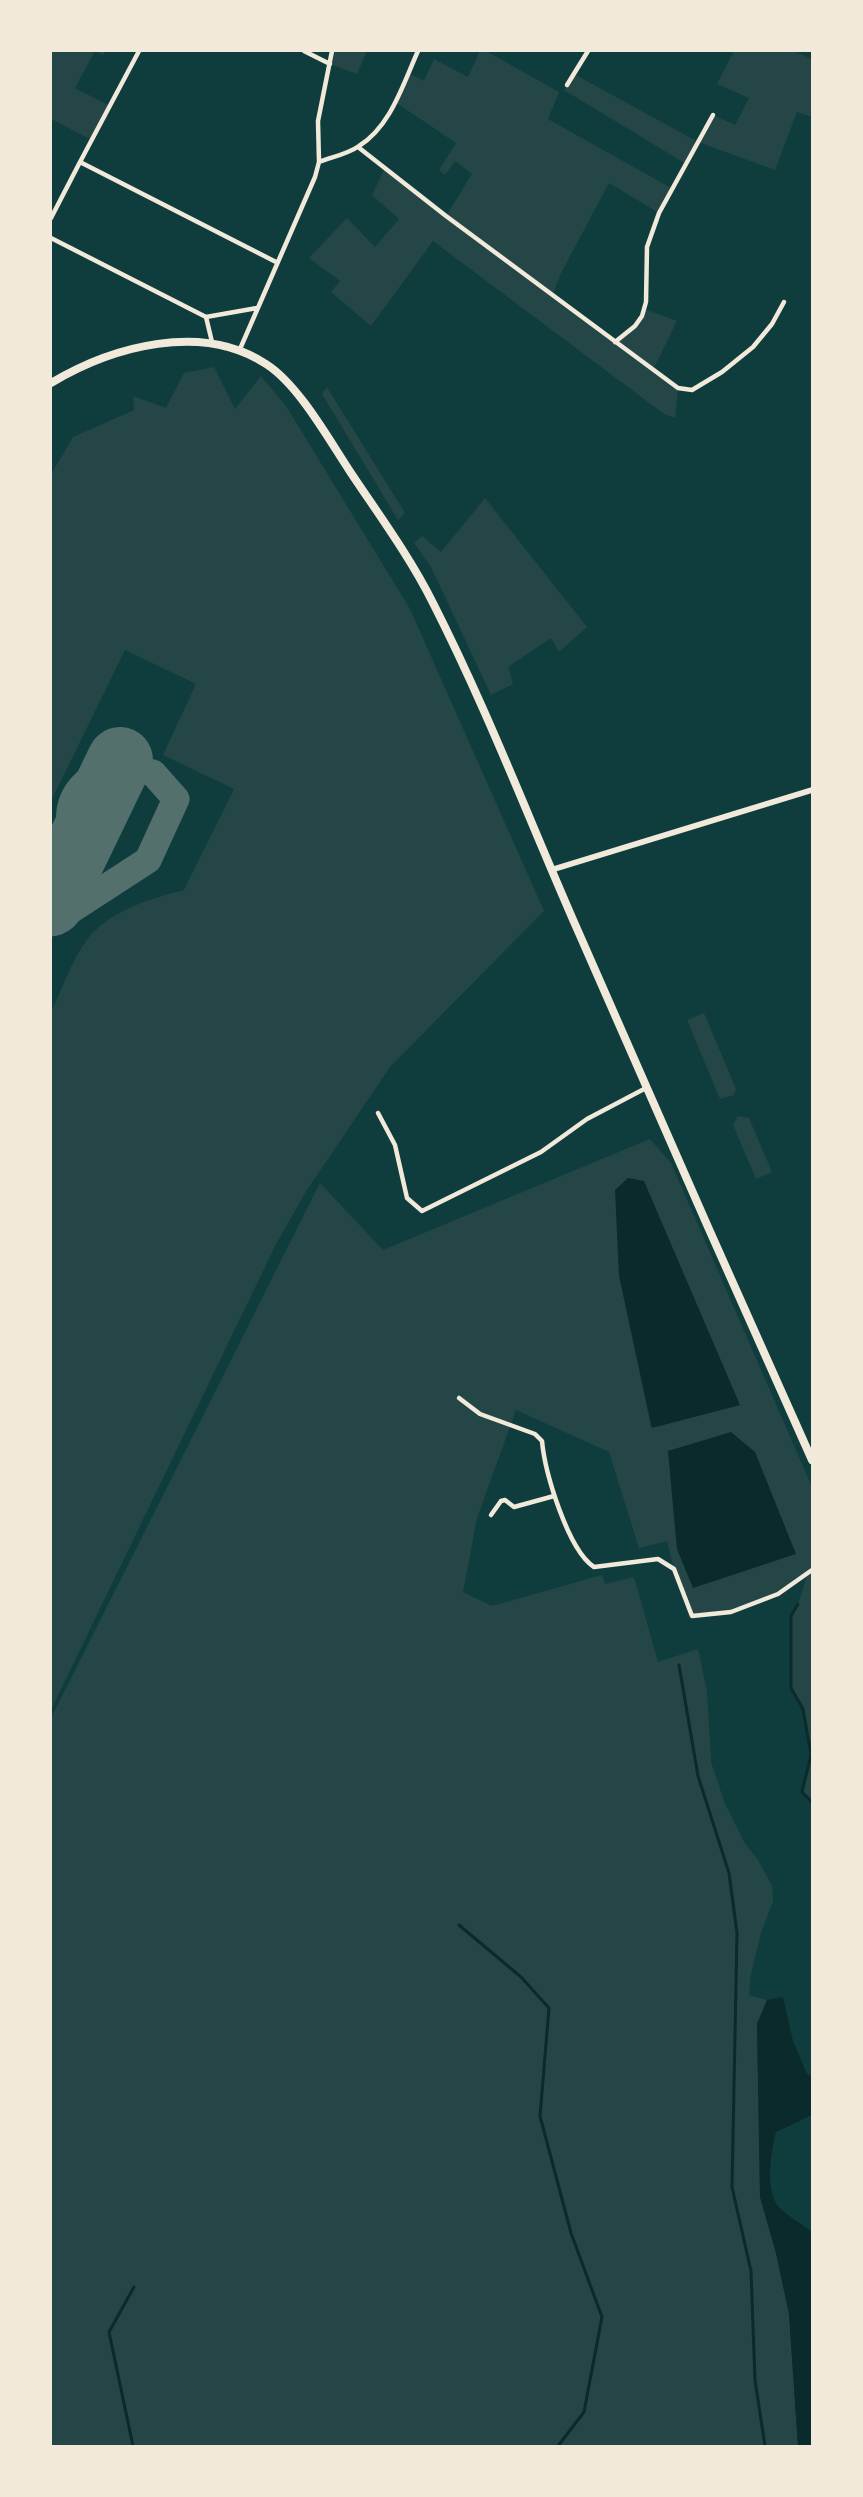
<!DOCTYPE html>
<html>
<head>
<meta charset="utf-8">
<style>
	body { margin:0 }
	#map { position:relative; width:863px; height:2497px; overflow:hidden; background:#0f3d3e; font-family:"IBM Plex Sans",sans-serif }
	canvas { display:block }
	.frame { position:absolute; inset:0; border:52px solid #f1e9da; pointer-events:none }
</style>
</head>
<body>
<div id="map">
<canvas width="863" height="2497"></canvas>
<div class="frame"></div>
</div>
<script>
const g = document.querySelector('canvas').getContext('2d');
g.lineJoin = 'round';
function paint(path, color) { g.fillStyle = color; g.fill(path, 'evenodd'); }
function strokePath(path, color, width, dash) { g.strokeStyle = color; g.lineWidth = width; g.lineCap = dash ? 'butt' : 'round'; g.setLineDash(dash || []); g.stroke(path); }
const green = new Path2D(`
	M51,51H105L103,55L95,51L75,88L110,106L92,140L51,119Z
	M332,51H367L357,74L330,64Z
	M480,51H486L559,92L548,119L673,189L659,213L609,183L561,273L552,296L615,342L635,326L644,309L677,321L653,370L678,388L675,418L664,414L433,241L371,326L331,292L340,281L309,258L347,218L375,247L399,219L372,195L385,168L446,216L472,174L455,161L445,175L439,170L456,143L395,102L408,73L424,81L434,59L468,77Z
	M734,51H793L812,59V117L797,112L775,170L698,142L686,164L564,90L574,74L698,142L713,115L735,125L749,98L717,84Z
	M214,367L235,409L261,376L286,406L410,609L544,911L390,1067L307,1190L277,1242L51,1710V1012C62,990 70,964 84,944C105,912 149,899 184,890L234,789L163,755L196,684L125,650L51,801V471H53L73,437L134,410L133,396L166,408L184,373Z
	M327,387L405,513L398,520L322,394Z
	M485,498L587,627L559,652L551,638L508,667L513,684L491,695L431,567L414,543L422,536L441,552Z
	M704,1013L736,1089L734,1095L720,1099L687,1020Z
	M738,1116L749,1118L772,1172L756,1179L733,1125Z
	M650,1139L671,1163L812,1487V1802L802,1792L811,1755L803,1709L791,1688V1616L798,1604L808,1573C766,1602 743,1611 692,1616L674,1569L667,1541L639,1548L609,1452L516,1410L477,1518L463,1592L492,1606L602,1575L605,1584L634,1577L658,1662L698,1649L707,1691L711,1762L725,1804L744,1842L758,1860L772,1886L773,1901L761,1933L751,1974L749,1995L767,2000L757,2024L760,2197L776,2253L789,2314L798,2446H51V1718L320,1183L383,1250ZM619,1275L740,1405H739L651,1427Z`);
const water = new Path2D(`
	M628,1178L644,1181L740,1405L652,1428L619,1275L615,1190Z
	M731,1432L755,1452L796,1554L693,1588L677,1549L668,1451Z
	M783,1997L793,2041L807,2074L812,2077V2115L776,2132C771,2151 765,2190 778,2206C787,2216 802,2224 812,2232V2446H798L789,2314L776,2253L760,2197L757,2024L767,2000Z`);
const stream = new Path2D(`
	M798,1604L791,1616V1688L803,1709L811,1755L802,1792L812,1802
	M679,1665L698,1776L729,1873L737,1933L732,2187L751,2271L755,2380L765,2446
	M459,1925L521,1977L549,2008L540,2116L571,2233L602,2317L584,2412L558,2446
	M133,2446L109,2332L134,2287`);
const taxiway = new Path2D(`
	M51,923L148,860L176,799L153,773C141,770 127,766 115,768C94,771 73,789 70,811C68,824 74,837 77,849`);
const runway = new Path2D(`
	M51,903L120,760`);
const minor = new Path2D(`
	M139,51L80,162L276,262
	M304,51L330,64
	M567,85L588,51
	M358,147L446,216L678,388L692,390L722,372L753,347L772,324L784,302
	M319,162C332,157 348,154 359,146C391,126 403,84 418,51
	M51,218L80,162
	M51,238L206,317L212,342
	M206,317L257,308
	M615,342L635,326L642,316L646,302L647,247L659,213L713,115
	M240,349L315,177L319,162L318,121L332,51
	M378,1113L395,1145L407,1198L422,1211L541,1152L587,1119L646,1088
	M459,1398L480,1414L535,1434L542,1441C545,1473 568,1550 594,1567L658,1559L674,1569L692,1616L731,1612L778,1594L812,1570
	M491,1515L501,1501L505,1500L514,1507L554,1496`);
const tertiary = new Path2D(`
	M551,870L812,790`);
const trunk = new Path2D(`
	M51,383C113,346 202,322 266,364C299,385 329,440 351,473C379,515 410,557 433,603C487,709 530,822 578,931C655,1108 733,1284 812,1460`);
paint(green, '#244646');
paint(water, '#0a2a2b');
strokePath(stream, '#0a2a2b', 3);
strokePath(taxiway, '#53706d', 27);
strokePath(runway, '#53706d', 66);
strokePath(minor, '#f1e9da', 4.5);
strokePath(tertiary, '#f1e9da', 6);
strokePath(trunk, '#f1e9da', 8);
</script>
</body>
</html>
